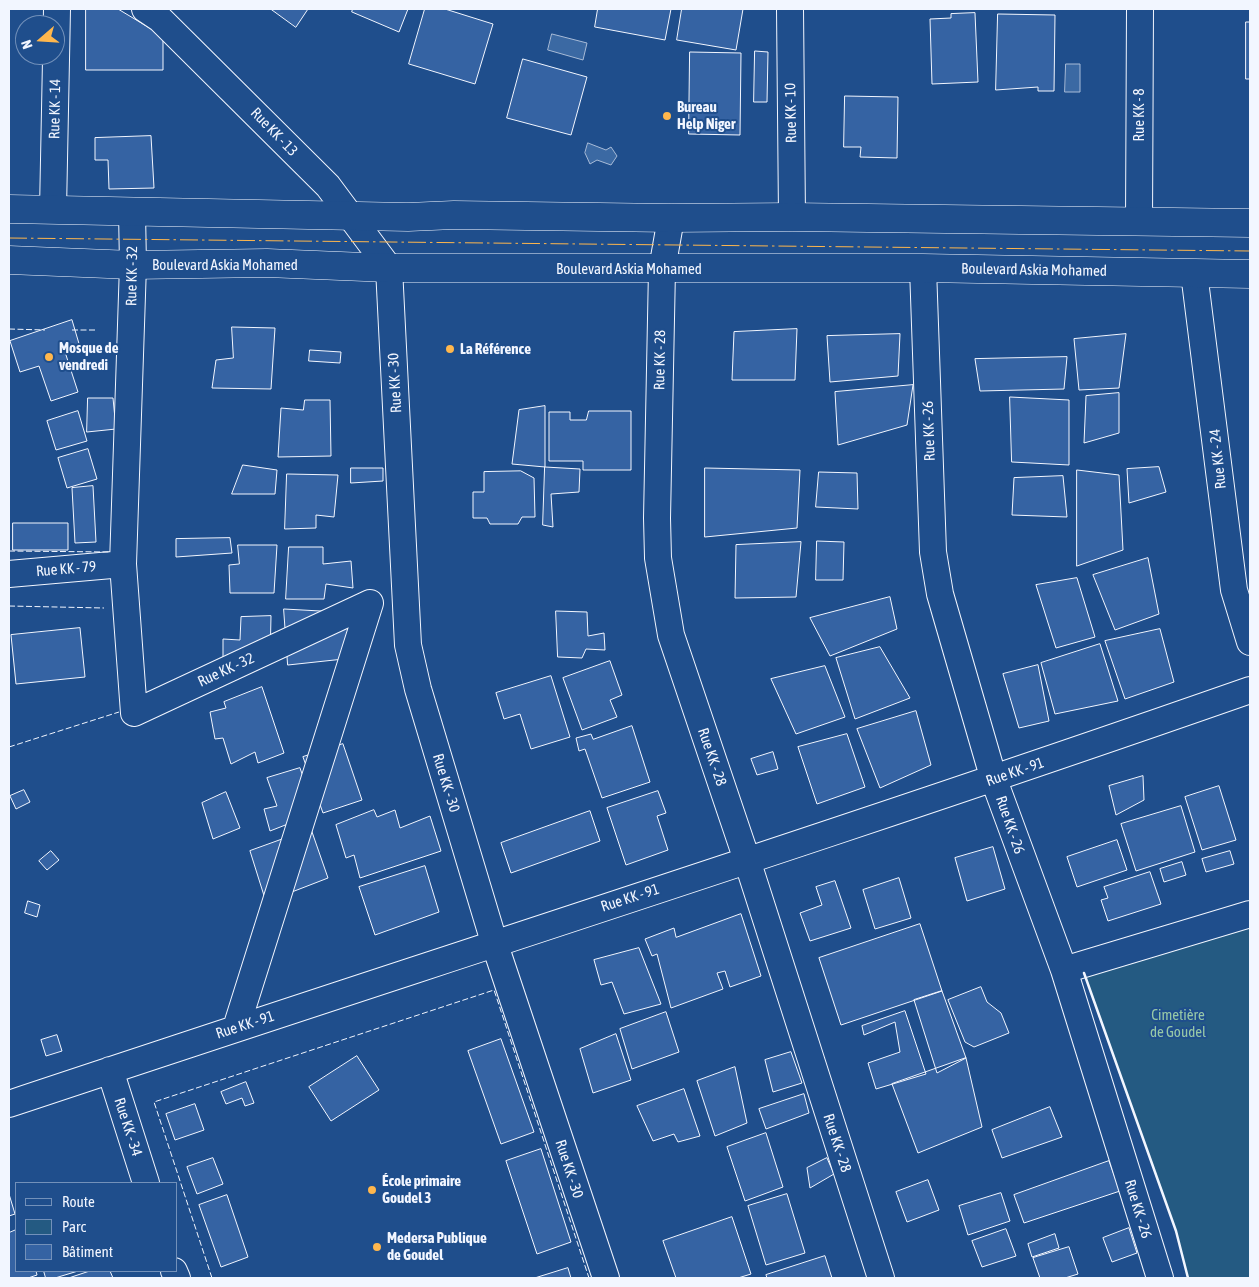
<!DOCTYPE html>
<html>
<head>
<meta charset="utf-8">
<style>
	body { margin:0 }
	#map { position:relative; width:1259px; height:1287px; overflow:hidden; background:#1f4e8c; font-family:"Asap Condensed",sans-serif }
	canvas { display:block }
	.frame { position:absolute; inset:0; border:10px solid #f2f6ff; pointer-events:none }
	.legend { position:absolute; left:15px; top:1182px; width:162px; height:90px; box-sizing:border-box; background:#1f4e8c; border:1px solid #7391ba; margin:0; padding:6px 9px; list-style:none; font-size:15px; color:#f2f6ff }
	.legend li { display:flex; align-items:center; gap:10px; height:25px }
	.legend b { width:25px; border:1px solid #7391ba }
	.north { position:absolute; left:15px; top:15px; width:50px; height:50px; box-sizing:border-box; background:#1f4e8c; border:1px solid #7391ba; border-radius:50%; rotate:251deg; font-size:14px; font-weight:700; line-height:20px; text-align:center; color:#f2f6ff }
	.north::after { content:''; display:block; margin:auto; width:18px; height:22px; background:#ffb74d; clip-path:polygon(50% 0,100% 100%,50% 72%,0 100%) }
</style>
</head>
<body>
<div id="map">
<canvas width="1259" height="1287"></canvas>
<div class="frame"></div>
<ul class="legend">
<li><b style="height:6px;background:#1f4e8c"></b>Route</li>
<li><b style="height:14px;background:#245a82"></b>Parc</li>
<li><b style="height:14px;background:#3563a3"></b>Bâtiment</li>
</ul>
<div class="north">N</div>
</div>
<script>
const g = document.querySelector('canvas').getContext('2d');
g.lineJoin = 'round';
function paint(path, color) { g.fillStyle = color; g.fill(path, 'evenodd'); }
function strokePath(path, color, width, dash) { g.strokeStyle = color; g.lineWidth = width; g.lineCap = dash ? 'butt' : 'round'; g.setLineDash(dash || []); g.stroke(path); }
function write(font, color, halo, rows, align = 'center') {
  g.font = font + ' "Asap Condensed",sans-serif'; g.lineWidth = 4; g.setLineDash([]); g.textBaseline = 'middle'; g.strokeStyle = halo; g.fillStyle = color; for (const [text, x, y, turn = 0] of rows) {
    g.save(); g.translate(x, y); g.rotate((+turn || 0) * Math.PI / 180); g.textAlign = isNaN(turn) ? turn : align; if (halo) g.strokeText(text, 0, 0); g.fillText(text, 0, 0); g.restore();
  }
}
const green = new Path2D(`
	M1250,923V1278H1188L1176,1231L1084,973Z`);
const water = new Path2D(`
	M552,34L587,43L583,60L548,50Z
	M1066,64H1080V92H1065Z
	M588,143L606,150L611,147L617,156L611,165L597,160L590,164L585,153Z`);
const building = new Path2D(`
	M86,9H118L163,36V70H86Z
	M271,9H308L296,27Z
	M353,9H408L399,32L352,12Z
	M425,9H445L493,24L475,84L409,64Z
	M598,9H671L665,40L595,27Z
	M682,9H743L736,50L677,40Z
	M975,13L978,82L932,84L930,19L951,18V14Z
	M998,14L1055,15L1054,91H1038V87L996,90Z
	M1246,22H1250V79H1246Z
	M755,51L768,52L767,102H754Z
	M690,52L741,53L740,135L689,134Z
	M523,59L587,77L571,135L507,118Z
	M845,96L898,97L897,158L860,157L861,147H844Z
	M151,136L154,188L109,189L108,160H95V138Z
	M72,320L80,347L65,352L78,392L51,401L39,366L20,372L10,341Z
	M232,327L275,328L271,389L212,388L216,360L233,358Z
	M797,329L795,380H732L734,332Z
	M900,334L898,376L830,382L827,336Z
	M1126,334L1119,388L1079,390L1074,339Z
	M310,350L341,352L340,363L309,361Z
	M1067,357L1064,389L980,391L975,359Z
	M913,385L907,425L838,445L835,392Z
	M1119,393V433L1084,443L1086,396Z
	M1010,397L1069,400V465L1012,462Z
	M88,398H113L116,429L87,432Z
	M305,400H330L331,456L278,457L281,408L303,410Z
	M545,406V467L512,464L519,410Z
	M78,411L87,441L56,450L47,421Z
	M589,411H631V470H583V461H549V412H570V420H586Z
	M88,449L97,479L67,488L58,458Z
	M243,465L277,470L275,494H232Z
	M545,467L580,469L579,492L551,494L553,527L543,525Z
	M1159,467L1166,492L1129,503L1127,469Z
	M351,468H383V481L351,483Z
	M705,468L800,470L797,528L705,537Z
	M1077,470L1119,475L1123,550L1077,566Z
	M521,471L534,478L535,517H522L518,524H490L487,518H473V492H484V472Z
	M819,472L857,473L858,509L816,507Z
	M287,474L338,475L334,517L316,515V528L285,529Z
	M1063,476L1067,517L1012,515L1014,478Z
	M93,486L96,542L75,543L72,488Z
	M13,523H68V550H13Z
	M230,538L232,553L176,557V539Z
	M817,541L844,542L843,580H816Z
	M801,542L796,597L735,598L736,545Z
	M238,545H277L274,593H230L229,565L239,564Z
	M289,547H323V564L351,561L353,588L326,584L324,599H286Z
	M1148,558L1159,614L1115,630L1093,575Z
	M1077,578L1095,637L1056,648L1036,585Z
	M890,597L897,629L830,656L810,618Z
	M284,609L357,613L353,658L288,665Z
	M556,611L587,612L588,636L604,633L605,650L586,649L582,658L558,657Z
	M271,616L270,662L223,660V639L240,640L241,617Z
	M80,628L85,677L16,684L11,635Z
	M1160,629L1174,682L1125,699L1105,641Z
	M1100,644L1118,701L1055,714L1041,663Z
	M880,647L910,698L855,719L836,658Z
	M610,661L622,695L610,700L617,717L582,730L563,678Z
	M1038,665L1049,721L1019,728L1003,674Z
	M825,666L845,717L796,734L771,679Z
	M551,676L570,737L531,749L520,714L504,719L496,693Z
	M262,687L284,753L258,763L255,752L231,764L223,738L215,739L210,712L226,708L224,702Z
	M916,711L931,765L880,788L857,729Z
	M632,726L650,782L602,798L585,749L579,751L576,738L591,734L593,739Z
	M847,734L865,787L817,804L798,747Z
	M343,744L362,800L323,813L303,757Z
	M773,752L778,769L757,775L751,759Z
	M300,768L316,813L270,831L264,809L277,806L267,778Z
	M1143,776L1144,800L1116,815L1109,786Z
	M1219,786L1236,840L1202,850L1185,797Z
	M24,790L30,802L16,809L10,796Z
	M658,791L666,813L657,816L668,850L626,865L607,808Z
	M226,792L240,828L213,839L202,803Z
	M1181,806L1195,852L1136,871L1121,824Z
	M374,810L377,817L395,810L400,828L430,816L441,851L360,878L354,855L346,858L336,825Z
	M590,811L600,841L511,873L501,843Z
	M311,829L328,878L266,902L250,851Z
	M1117,840L1127,870L1077,887L1067,857Z
	M993,847L1005,889L967,901L955,858Z
	M51,851L59,860L47,870L39,861Z
	M1230,851L1234,864L1206,872L1202,859Z
	M1182,862L1186,875L1164,882L1160,869Z
	M425,866L439,912L375,935L359,887Z
	M1150,872L1161,904L1108,921L1101,900L1108,898L1104,887Z
	M899,878L911,918L875,929L863,890Z
	M835,881L851,928L810,941L800,913L822,905L816,887Z
	M28,901L40,905L37,917L25,913Z
	M741,914L761,976L730,987L725,971L717,973L723,989L671,1008L657,954L652,956L645,939L674,928L676,937Z
	M920,924L942,991L841,1025L819,958Z
	M639,948L661,1004L624,1014L612,982L601,985L594,960Z
	M981,987L987,1002L1001,1013L1009,1033L974,1047L965,1042L948,1000Z
	M942,991L966,1058L937,1073L914,1000Z
	M905,1011L926,1074L876,1089L868,1063L900,1052L895,1022L864,1035L862,1026Z
	M666,1012L679,1052L632,1069L620,1029Z
	M616,1034L631,1080L593,1093L580,1049Z
	M57,1035L62,1051L46,1056L41,1040Z
	M501,1039L534,1132L501,1144L468,1051Z
	M791,1052L802,1083L773,1092L765,1060Z
	M357,1056L379,1090L331,1121L309,1087Z
	M966,1058L982,1127L918,1153L892,1084Z
	M735,1067L747,1123L715,1136L697,1081Z
	M246,1082L254,1103L245,1106L242,1098L226,1104L221,1092Z
	M684,1089L700,1136L678,1142L674,1134L653,1141L637,1106Z
	M804,1094L809,1113L766,1129L759,1109Z
	M195,1104L204,1130L175,1140L166,1114Z
	M1050,1107L1062,1137L1002,1158L992,1130Z
	M766,1133L783,1187L745,1201L727,1147Z
	M541,1149L571,1242L537,1254L506,1161Z
	M213,1158L223,1184L197,1194L187,1167Z
	M827,1158L834,1174L810,1188L807,1168Z
	M1109,1161L1120,1191L1024,1223L1014,1195Z
	M928,1180L939,1210L907,1222L896,1192Z
	M1001,1193L1010,1221L968,1235L959,1206Z
	M9,1194L15,1214L9,1216Z
	M787,1194L805,1253L766,1265L748,1206Z
	M227,1195L248,1257L221,1267L199,1205Z
	M732,1217L751,1274L738,1278H676L663,1241Z
	M1129,1228L1137,1253L1112,1262L1103,1238Z
	M1006,1229L1016,1256L982,1267L972,1241Z
	M16,1230V1271H36L37,1275L28,1278H9V1233Z
	M1055,1234L1059,1248L1032,1257L1028,1244Z
	M1069,1247L1078,1274L1065,1278H1040L1033,1258Z
	M825,1256L832,1278H767L766,1275Z
	M568,1268L571,1278H535Z
	M44,1271H78L55,1278H46Z
	M90,1271H110L113,1278H69Z`);
const minor = new Path2D(`
	M145,9L160,19L328,186L389,268L408,645L418,689L494,942L606,1278
	M790,9L792,217
	M53,210L57,9
	M132,212L133,265L123,564L134,713L370,603L236,1028
	M671,218L662,269L657,518L658,558L671,635L747,860L881,1278
	M1139,221L1140,9
	M923,268L933,552L940,594L994,780L1064,970L1160,1278
	M1194,273L1234,590L1250,642
	M9,574L123,564
	M1064,970L1250,914
	M110,1070L146,1183
	M9,1104C423,966 838,834 1250,690
	M174,1271L177,1278`);
const major = new Path2D(`
	M9,209L408,217L454,215L671,218L792,217L1250,223
	M9,260L133,265L267,263L389,268H923L1250,274`);
const fence = new Path2D(`
	M9,329L45,330
	M72,330H95
	M9,551L109,552
	M9,606L104,608
	M9,747L119,712
	M212,1278L154,1102L494,990L589,1278`);
const wall = new Path2D(`
	M1084,973L1176,1231L1188,1278`);
const power = new Path2D(`
	M9,238L1250,251`);
const markers = [
	[667,116,5,"#ffb74d"],
	[450,349,5,"#ffb74d"],
	[49,357,5,"#ffb74d"],
	[372,1190,5,"#ffb74d"],
	[377,1247,5,"#ffb74d"]
];
const poiNames = [
	["Bureau",677,107],
	["Help Niger",677,124],
	["Mosque de",59,348],
	["vendredi",59,365],
	["La Référence",460,349],
	["École primaire",382,1181],
	["Goudel 3",382,1198],
	["Medersa Publique",387,1238],
	["de Goudel",387,1255]
];
const streetNames = [
	["Rue KK - 14",55,109,-89],
	["Rue KK - 10",791,113,-91],
	["Rue KK - 8",1139,115,-90],
	["Rue KK - 13",274,132,46],
	["Boulevard Askia Mohamed",225,265],
	["Boulevard Askia Mohamed",629,269],
	["Boulevard Askia Mohamed",1034,270,1],
	["Rue KK - 32",132,276,-89],
	["Rue KK - 28",660,360,-89],
	["Rue KK - 30",395,383,-93],
	["Rue KK - 26",929,431,-92],
	["Rue KK - 24",1218,459,-96],
	["Rue KK - 79",66,569,-5],
	["Rue KK - 32",226,670,-25],
	["Rue KK - 28",712,757,71],
	["Rue KK - 91",1015,772,-19],
	["Rue KK - 30",446,783,73],
	["Rue KK - 26",1010,825,71],
	["Rue KK - 91",630,898,-18],
	["Rue KK - 91",245,1025,-18],
	["Rue KK - 34",128,1127,72],
	["Rue KK - 28",837,1143,72],
	["Rue KK - 30",569,1169,72],
	["Rue KK - 26",1138,1209,73]
];
const parkNames = [
	["Cimetière",1178,1015],
	["de Goudel",1178,1032]
];
paint(green, '#245a82');
strokePath(green, '#a8bbd7', 1);
paint(water, '#3b69a3');
strokePath(water, '#a8bbd7', 1);
paint(building, '#3563a3');
strokePath(building, '#f2f6ff', 1);
strokePath(minor, '#f2f6ff', 28);
strokePath(major, '#f2f6ff', 29);
strokePath(minor, '#1f4e8c', 26);
strokePath(major, '#1f4e8c', 28);
strokePath(fence, '#f2f6ff', 1, [6, 2.5]);
strokePath(wall, '#f2f6ff', 2.5);
strokePath(power, '#ffb74d', 1, [18, 4, 2.5, 4]);
for (const [x, y, r, color] of markers) { const dot = new Path2D(); dot.arc(x, y, r, 0, 2 * Math.PI); g.fillStyle = color; g.fill(dot); strokePath(dot, '#1f4e8c', 2); }
write('bold 15px', '#f2f6ff', '#1f4e8c', poiNames, 'left');
write('15px', '#f2f6ff', '#1f4e8c', streetNames);
write('15px', '#97c8a6', '#1f4e8c', parkNames);
</script>
</body>
</html>
